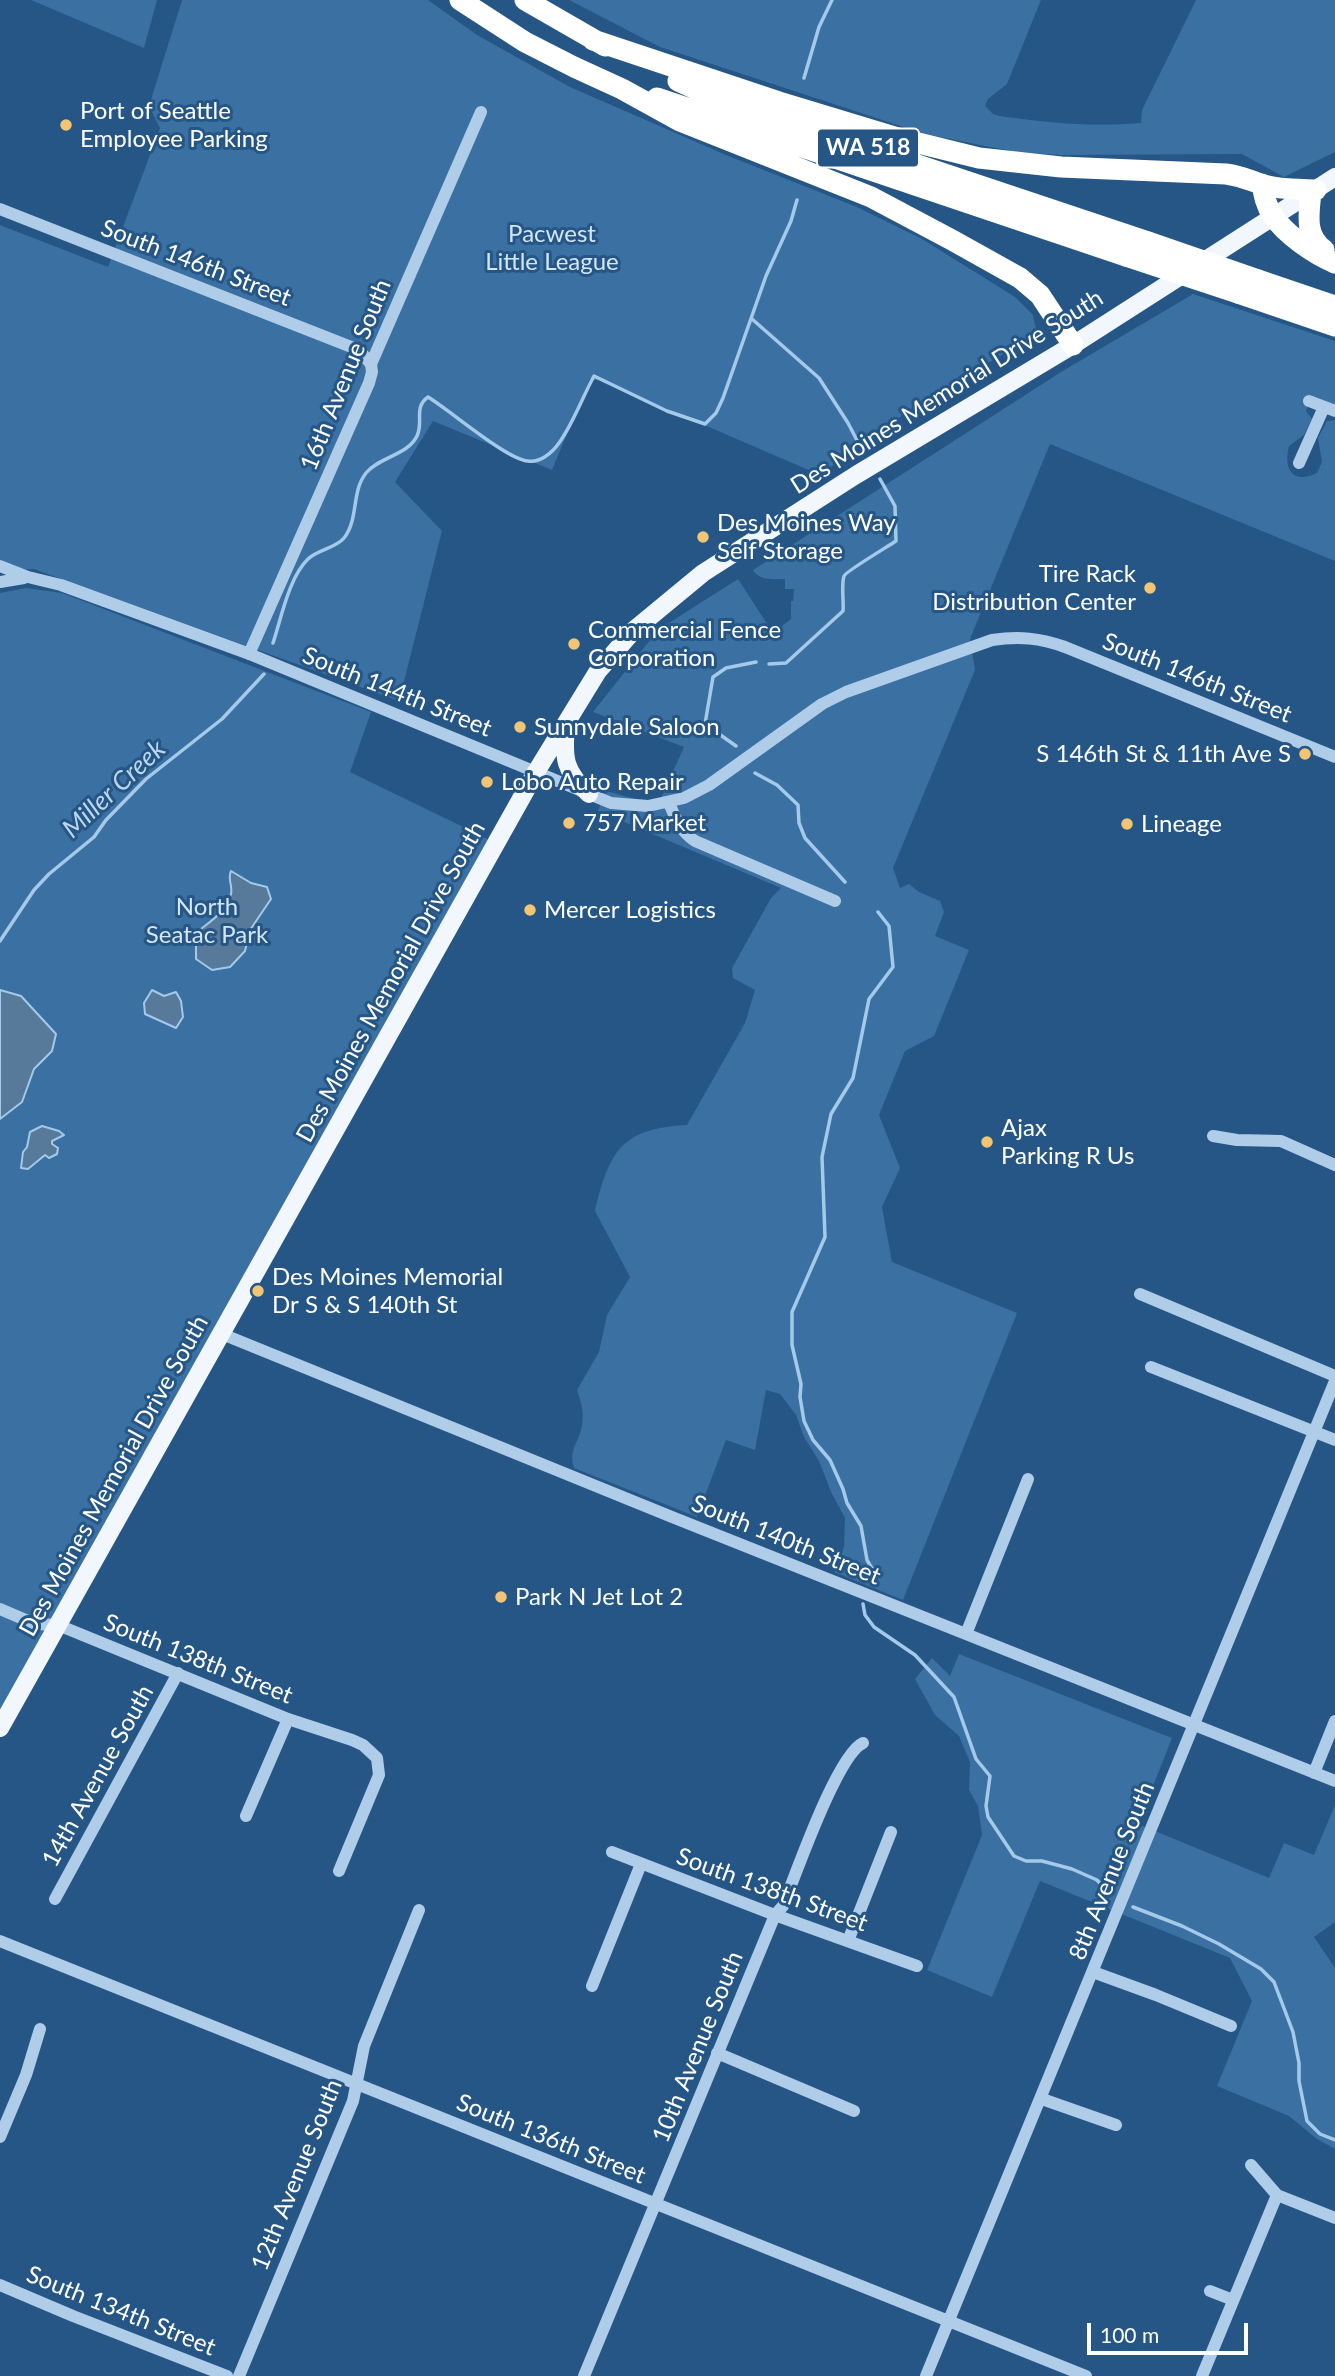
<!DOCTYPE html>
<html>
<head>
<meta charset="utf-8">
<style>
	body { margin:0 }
	#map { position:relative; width:1335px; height:2376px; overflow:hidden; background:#255685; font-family:Lato,sans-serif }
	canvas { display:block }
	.scale { position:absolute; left:1087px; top:2323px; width:161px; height:32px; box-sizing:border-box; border:4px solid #fff; border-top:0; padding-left:9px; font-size:21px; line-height:24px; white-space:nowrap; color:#fff; -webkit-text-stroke:5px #255685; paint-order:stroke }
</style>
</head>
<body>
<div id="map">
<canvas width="1335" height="2376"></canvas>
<div class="scale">100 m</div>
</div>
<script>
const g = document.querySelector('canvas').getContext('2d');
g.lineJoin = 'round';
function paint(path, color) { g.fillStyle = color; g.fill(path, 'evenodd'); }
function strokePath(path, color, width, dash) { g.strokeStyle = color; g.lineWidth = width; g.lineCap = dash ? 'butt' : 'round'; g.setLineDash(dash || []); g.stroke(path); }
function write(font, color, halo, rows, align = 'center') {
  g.font = font + ' Lato,sans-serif'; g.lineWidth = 6; g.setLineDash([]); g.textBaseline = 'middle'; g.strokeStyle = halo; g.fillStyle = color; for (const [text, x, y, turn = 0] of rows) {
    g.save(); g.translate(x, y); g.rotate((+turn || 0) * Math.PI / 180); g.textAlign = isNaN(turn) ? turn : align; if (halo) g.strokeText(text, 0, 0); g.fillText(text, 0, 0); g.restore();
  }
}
const green = new Path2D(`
	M31,0H157L144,48Z
	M182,0H428L477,35L570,87L726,155L857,207L922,239L1015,297L1033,315L1037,334L914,407L820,475L600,380H591L590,378L552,470L433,421L395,482L442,531L399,701L34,569L0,571V225L108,267L160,128L149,106Z
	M569,0H1041L1007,84L988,99L985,106L993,114L1000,116C1050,123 1090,127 1141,123L1142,110L1196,0H1335V152L1284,177L1242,154L1061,155L1016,152L925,134L660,47Z
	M1193,294L1335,341V405L1312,396L1306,411L1312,419L1304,435L1289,446C1283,469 1293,485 1317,473L1322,462L1318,438L1327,421L1335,420V561L1050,444L970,639L975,670L893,868L900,888L909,884L919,892L940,901L944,912L935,936L969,950L934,1036L905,1051L879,1115L900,1168L882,1207L892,1262L1017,1313L903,1600L834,1572L844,1547L845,1518L831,1492L819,1461L804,1437L796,1415L780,1394L766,1390L755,1450L726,1440L697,1517L574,1468C568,1447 580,1443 582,1424C584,1412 581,1402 577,1390L599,1352L607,1315L630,1277L595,1211C609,1152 621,1128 687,1125L745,1023L755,990L733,978L732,968L771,898L781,888L598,811L606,791L658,805L684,747L593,712L658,630L738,579L773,633L791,619V601H793L794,589H785V579C773,579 759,581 753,570L1061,372Z
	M26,588L62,593L371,712L350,772L488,839L0,1715V593Z
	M959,1654L1172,1738L1138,1824L1269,1878L1284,1843L1314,1855L1335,1805V1922L1314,1937L1335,1968V2149L1317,2139L1289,2116L1217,2086L1252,2001L1230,1958L1040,1881L992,1997L927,1970L982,1835L978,1806L969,1790L970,1762L959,1736L935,1715L915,1679L932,1658L950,1676Z`);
const water = new Path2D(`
	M231,871L251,883L267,887L271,899L250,930L245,951L230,967L212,970L196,959V933C209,922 227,912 231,894C233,885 227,879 231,871Z
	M0,990L21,996L56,1034L52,1051L34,1069L22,1102L0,1119Z
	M152,990L164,996L176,992L181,1001L183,1017L176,1028L145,1014L144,1003Z
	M42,1126L59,1131L64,1135L52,1141V1144L58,1148L57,1154L49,1158L45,1155L28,1169L21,1168L23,1152L27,1147L30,1132Z`);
const stream = new Path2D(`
	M804,78L819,27L832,0
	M752,319L819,378L848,423L862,450
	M273,643C281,619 289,577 308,559C317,550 336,548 344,538C359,519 351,492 366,473C379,457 408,455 417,436C424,421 413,408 428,397C451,411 506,459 528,461C540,463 552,453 559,443C573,424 582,398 594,376L667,411L705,424L716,413L723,398L766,276L791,221L797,200
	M769,664L786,663L843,611C844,601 841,586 844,576C845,572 887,547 896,541L895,506L880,479
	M736,746L705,724L713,677L726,668L756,662
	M755,773L777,785L798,805L799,823L805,838L845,882
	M0,941L34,890L49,874L94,837L106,820L146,779L222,719L264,674
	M872,1581L874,1572L867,1560L861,1526L847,1503L843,1489L830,1460L813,1440L804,1421L800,1397L801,1384L792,1345V1312L825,1237L822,1157L831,1114L853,1078L869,999L893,967L889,926L878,912
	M863,1604L865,1615L874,1627L915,1655L954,1697L976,1759L990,1776L986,1806L988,1817L1014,1856L1026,1861H1042L1072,1869L1097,1880L1109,1893
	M1133,1907L1182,1926L1219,1944L1261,1969L1274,1982L1293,2032L1299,2063V2081L1307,2121L1320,2134L1335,2140`);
const minor = new Path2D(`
	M0,209L359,350L371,364
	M1309,401L1335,411
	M1299,463L1324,407
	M0,566L28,577L61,585L247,653L611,803L648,806L684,798L709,785L822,704L846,692L992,640C1019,636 1040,638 1065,647L1335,757
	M0,582L24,578
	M249,654L369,383L372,372L371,364L481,112
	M669,803C676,819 680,831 695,841L835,901
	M1213,1136L1237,1140L1281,1141L1335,1165
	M1140,1294L1335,1376
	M222,1334L672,1517L1335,1781
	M1151,1367L1335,1440
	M0,1609L35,1624L58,1625L288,1719L352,1740L363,1745L377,1758L379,1775L339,1871
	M966,1634L1028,1479
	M1314,1773L1335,1721
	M246,1816L288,1719
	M612,1852L775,1915L917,1966
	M55,1899L178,1673
	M0,1941L1086,2376
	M848,1941L891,1832
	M1093,1972L1156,1995L1231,2026
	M592,1986L641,1864
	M717,2053L854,2111
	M1042,2099L1116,2125
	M0,2137L26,2075L40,2029
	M1251,2165L1277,2195L1335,2218
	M0,2285L73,2316L227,2376
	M1210,2291L1233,2300
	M239,2376L353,2101L364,2046L419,1910
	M584,2376L775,1915L783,1906C796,1874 837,1755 863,1743
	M926,2376L1335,1381
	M1202,2376L1277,2195`);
const major = new Path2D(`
	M566,725C563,758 564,771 589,794
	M0,1728L536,772L598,671L634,630L703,573L856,475L1073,345L1335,177`);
const highway = new Path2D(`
	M460,0L525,42L574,67L622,89L680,121L871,197L952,240L1020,278L1040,295L1073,345
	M525,0L605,46
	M593,40L779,102L898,138L979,158L1061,167L1226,174C1242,176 1251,181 1264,185C1281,190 1299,189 1316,190
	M678,81L711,96L1148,242
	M657,98L1126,256
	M1262,184C1264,195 1266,206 1273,216C1286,235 1314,254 1335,263
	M1311,192C1309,214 1304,235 1324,250
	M1258,280L1335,306
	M1238,293L1335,326`);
const highwayBridge = new Path2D(`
	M1148,242L1258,280
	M1126,256L1238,293`);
const markers = [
	[66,125,7,"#f2c574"],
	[703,537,7,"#f2c574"],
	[1150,588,7,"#f2c574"],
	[574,644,7,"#f2c574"],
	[520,727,7,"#f2c574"],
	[1305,754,7,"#f2c574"],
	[487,782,7,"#f2c574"],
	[569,823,7,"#f2c574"],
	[1127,824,7,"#f2c574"],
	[530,910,7,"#f2c574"],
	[987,1142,7,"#f2c574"],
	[258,1291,7,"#f2c574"],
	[501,1597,7,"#f2c574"]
];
const shields = [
	[868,148,102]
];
const shieldNames = [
	["WA 518",868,148]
];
const poiNames = [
	["Port of Seattle",80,111],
	["Employee Parking",80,139],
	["Des Moines Way",717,523],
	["Self Storage",717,551],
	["Tire Rack",1136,574,"right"],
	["Distribution Center",1136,602,"right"],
	["Commercial Fence",588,630],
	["Corporation",588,658],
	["Sunnydale Saloon",534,727],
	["S 146th St & 11th Ave S",1291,754,"right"],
	["Lobo Auto Repair",501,782],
	["757 Market",583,823],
	["Lineage",1141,824],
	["Mercer Logistics",544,910],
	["Ajax",1001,1128],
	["Parking R Us",1001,1156],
	["Des Moines Memorial",272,1277],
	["Dr S & S 140th St",272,1305],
	["Park N Jet Lot 2",515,1597]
];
const parkNames = [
	["Pacwest",552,234],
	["Little League",552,262],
	["North",207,907],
	["Seatac Park",207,935]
];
const streetNames = [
	["South 146th Street",196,263,21],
	["16th Avenue South",346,375,-68],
	["Des Moines Memorial Drive South",947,392,-32],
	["South 146th Street",1197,678,22],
	["South 144th Street",397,692,22],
	["Des Moines Memorial Drive South",391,982,-61],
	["Des Moines Memorial Drive South",114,1476,-61],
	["South 140th Street",786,1540,22],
	["South 138th Street",198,1659,22],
	["14th Avenue South",98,1776,-61],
	["8th Avenue South",1112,1871,-68],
	["South 138th Street",772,1890,20],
	["10th Avenue South",698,2047,-68],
	["South 136th Street",551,2139,22],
	["12th Avenue South",297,2175,-68],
	["South 134th Street",121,2311,22]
];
const waterNames = [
	["Miller Creek",114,789,-43]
];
paint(green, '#3a70a2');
paint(water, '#57799a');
strokePath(water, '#a4c9e9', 2);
strokePath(stream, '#a4c9e9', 3.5);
strokePath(minor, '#afcde8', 12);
strokePath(major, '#f2f7fe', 18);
strokePath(highway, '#fff', 21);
strokePath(highwayBridge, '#fff', 21);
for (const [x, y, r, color] of markers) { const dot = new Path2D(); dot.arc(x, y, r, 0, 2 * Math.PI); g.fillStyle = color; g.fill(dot); strokePath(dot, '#255685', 2.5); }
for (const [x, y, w] of shields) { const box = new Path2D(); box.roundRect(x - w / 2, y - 19.5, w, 39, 5); g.fillStyle = '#255685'; g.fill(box); strokePath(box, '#fff', 2); }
write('bold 23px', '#fff', null, shieldNames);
write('24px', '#fff', '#255685', poiNames, 'left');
write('24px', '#d3e6f6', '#255685', parkNames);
write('24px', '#fff', '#255685', streetNames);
write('italic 26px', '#bbd7f0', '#255685', waterNames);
</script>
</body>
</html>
